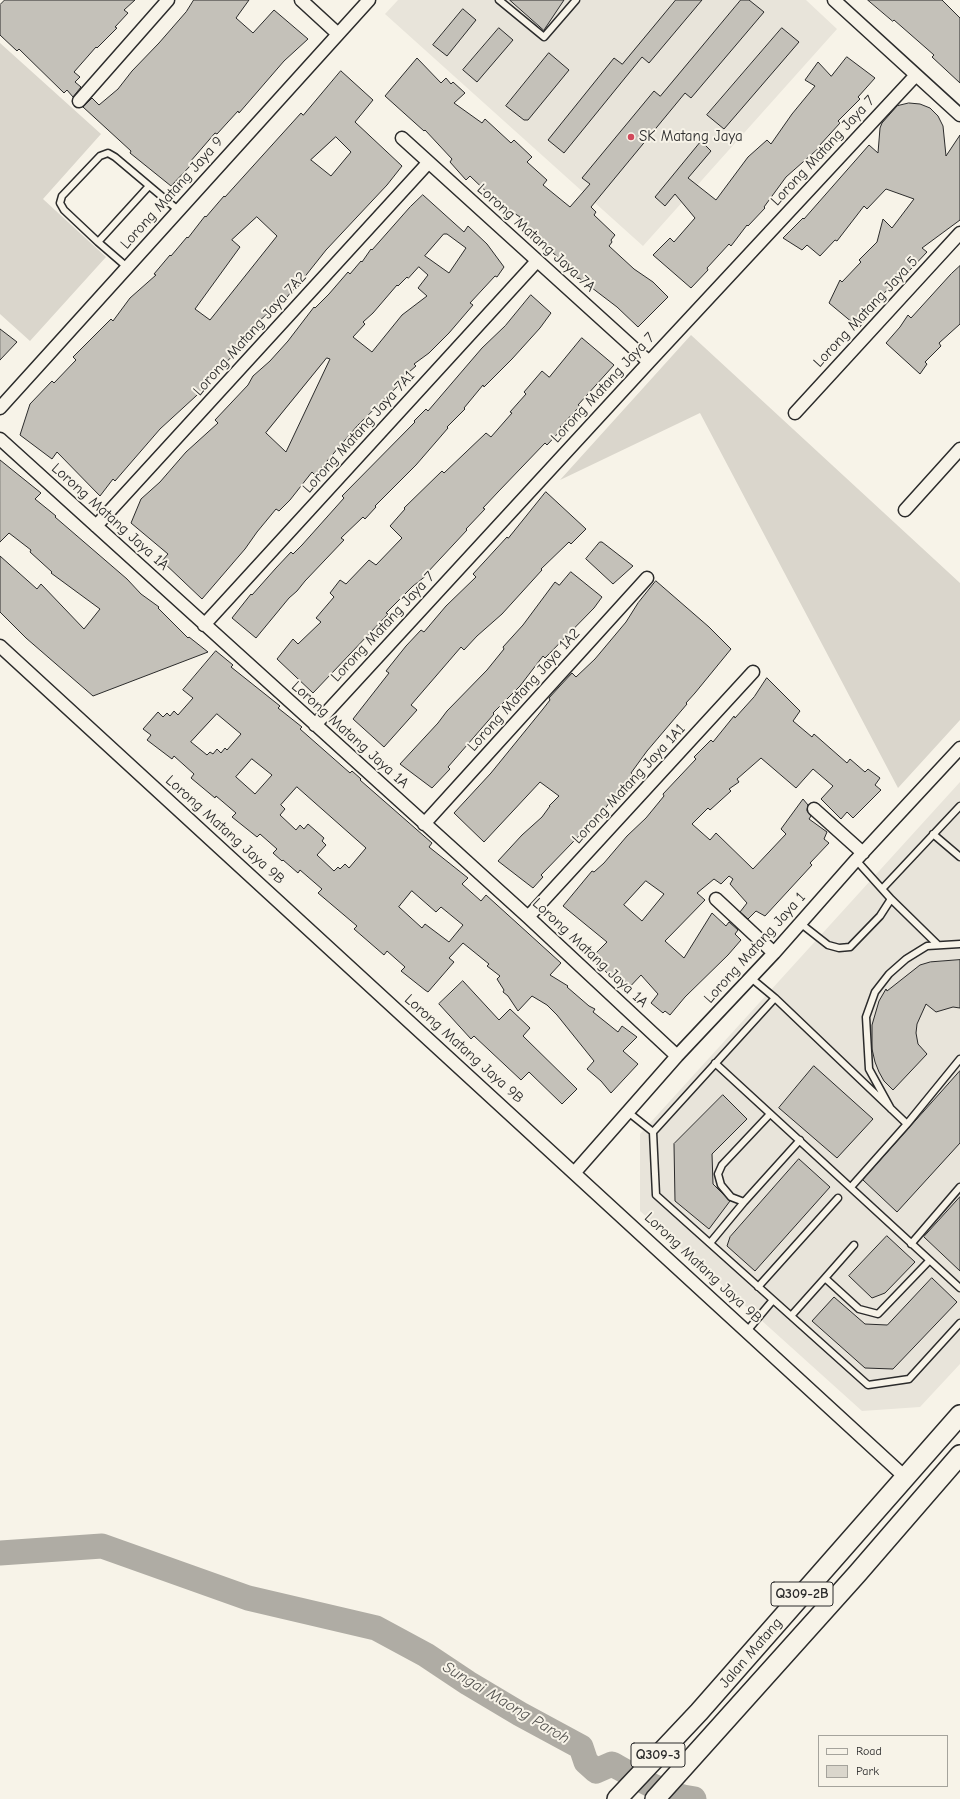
<!DOCTYPE html>
<html>
<head>
<meta charset="utf-8">
<style>
	body { margin:0 }
	#map { position:relative; width:960px; height:1799px; overflow:hidden; background:#f7f3e8; font-family:"Comic Neue",sans-serif }
	canvas { display:block }
	.legend { position:absolute; left:818px; top:1735px; width:130px; height:52px; box-sizing:border-box; background:#f7f3e8; border:1px solid #a5a39c; margin:0; padding:5px 7px; list-style:none; font-size:12px; color:#2b2b2b }
	.legend li { display:flex; align-items:center; gap:8px; height:20px }
	.legend b { width:20px; border:1px solid #a5a39c }
</style>
</head>
<body>
<div id="map">
<canvas width="960" height="1799"></canvas>
<ul class="legend">
<li><b style="height:5px;background:#f7f3e8"></b>Road</li>
<li><b style="height:11px;background:#dad6cc"></b>Park</li>
</ul>
</div>
<script>
const g = document.querySelector('canvas').getContext('2d');
g.lineJoin = 'round';
function paint(path, color) { g.fillStyle = color; g.fill(path, 'evenodd'); }
function strokePath(path, color, width, dash) { g.strokeStyle = color; g.lineWidth = width; g.lineCap = dash ? 'butt' : 'round'; g.setLineDash(dash || []); g.stroke(path); }
function write(font, color, halo, rows, align = 'center') {
  g.font = font + ' "Comic Neue",sans-serif'; g.lineWidth = 4; g.setLineDash([]); g.textBaseline = 'middle'; g.strokeStyle = halo; g.fillStyle = color; for (const [text, x, y, turn = 0] of rows) {
    g.save(); g.translate(x, y); g.rotate((+turn || 0) * Math.PI / 180); g.textAlign = isNaN(turn) ? turn : align; if (halo) g.strokeText(text, 0, 0); g.fillText(text, 0, 0); g.restore();
  }
}
const built = new Path2D(`
	M398,0H806L837,29L643,246L385,14Z
	M960,782V1364L920,1407L862,1411L640,1211V1134Z`);
const green = new Path2D(`
	M0,43L101,134L43,199L106,257L30,341L0,314Z
	M691,335L960,583V720L898,788L700,413L560,480Z`);
const river = new Path2D(`
	M0,1553L102,1546L248,1598L376,1628L426,1655L468,1683L520,1714L581,1747L586,1762L596,1771L612,1764C638,1778 664,1795 694,1799`);
const building = new Path2D(`
	M5,0H135L124,10L128,13L115,27L117,28L97,48L96,47L74,72L80,77L75,82L81,87L73,97L67,90L64,93L19,49L17,51L0,35V5Z
	M194,0H249L236,18L253,33L274,10L308,39L284,61L239,113L238,111L217,134L215,133L190,162L192,164L171,186L130,153L131,151L83,107L92,98L99,105L118,89L132,71L159,43L186,12Z
	M510,0H564L544,30Z
	M676,0H702L649,63L642,57L564,153L548,140L614,58L622,64Z
	M741,0H749L764,12L691,98L685,93L591,207L596,212L594,215L615,235L611,240L612,242L609,246L634,269L653,282L668,297L638,327L617,307L579,278L578,279L560,259L539,241L541,239L517,220L520,217L496,201L470,176L466,180L450,162L452,159L425,130L424,131L385,96L417,58L441,83L446,78L451,84L453,82L465,93L454,103L482,123L485,119L511,143L514,140L532,157L527,162L547,180L543,185L570,207L590,184L582,178L654,91L660,96Z
	M868,0H942L960,18V83L932,57L934,55L894,20L893,21Z
	M463,9L476,20L447,56L433,45Z
	M499,28L513,40L477,82L463,70Z
	M782,28L799,42L724,129L707,115Z
	M549,53L569,70L528,120H524L506,106Z
	M847,57L875,78L858,97L860,99L838,121L840,123L819,146L820,147L786,177L764,207L765,208L748,226L747,225L731,246L729,244L707,268L708,270L691,288L653,255L670,238L674,242L695,218L675,194L665,206L655,197L701,141L711,151L688,178L716,200L748,157L767,140L771,144L792,114L815,86L805,80L818,62L831,76Z
	M341,71L373,100L355,122L402,166L387,185L326,250L303,279L305,281L292,291L282,303L280,302L256,324L259,326L240,349L205,382L208,385L160,429L115,481L113,479L100,496L57,452L52,459L20,435L30,404L52,381L54,383L76,360L73,357L111,319L113,321L130,298L156,275L154,274L170,255L171,256L187,237L188,238L205,216L206,217L224,196L225,197L301,113L303,115ZM336,137L351,152L331,176L311,160ZM257,217L277,236L210,320L195,309L240,247L232,240Z
	M909,103L920,104L930,108L938,116L943,126L946,156L960,135V220L922,248L927,252L891,290L889,288L874,304L876,306L859,328L829,303L840,280L842,282L861,262L859,260L877,242L883,219L892,228L914,199L886,189L867,209L864,206L837,241L835,240L820,256L807,245L802,250L783,238L803,218L804,219L869,145L878,153L880,128L882,123L897,106Z
	M423,195L464,232L468,226L487,244L504,267L497,277L495,276L470,303L473,305L449,333L429,353L414,364L416,366L402,378L404,380L358,425L315,475L312,472L290,500L279,511L276,509L257,532L245,549L202,599L162,561L168,554L131,523L141,499L160,482L186,452L218,423L215,420L248,385L253,376L270,361L288,341L314,307L315,308L329,294L348,272L350,274L361,261L362,262L371,249L372,250L410,207ZM444,234H447L466,248L449,273L425,256ZM419,267L428,275L418,288L427,296L402,315L372,352L353,337L365,324L363,322L373,313L397,285L398,286L407,277L408,278ZM327,358L330,359L286,452L266,433Z
	M960,266V324L939,343L941,346L925,362L927,364L920,374L886,343L900,327L908,315L911,318L951,274Z
	M531,295L551,313L540,328L512,359L484,387L483,385L464,408L465,409L447,427L448,428L416,465L375,506L376,507L365,519L363,517L341,538L344,540L305,581L297,591L289,598L256,638L232,618L251,594L252,595L276,568L291,552L293,554L302,545L344,498L342,496L415,422L414,421L426,409L428,411L482,348L505,326Z
	M0,329L17,342L0,360Z
	M582,338L614,365L578,405L580,406L560,427L562,429L547,445L545,443L498,492L483,508L485,509L466,529L467,530L426,574L427,575L413,586L386,613L388,614L313,693L277,659L293,639L298,644L321,622L316,618L334,597L330,593L340,580L346,584L369,560L376,565L402,538L390,526L405,509L404,508L442,471L444,473L486,433L491,437L512,413L510,412L526,394L524,392L542,371L549,377Z
	M0,460L41,493L35,499L56,516L55,517L127,579L141,594L159,607L158,608L188,638L189,637L208,652L93,696L26,638L0,612V556L37,589L41,584L84,629L100,609L51,573L52,572L30,552L31,550L9,533L0,542Z
	M546,492L586,529L571,544L569,542L541,569L542,570L502,614L477,636L464,650L461,647L411,705L417,710L384,747L353,719L389,673L386,671L406,646L421,630L424,632L446,606L476,577L473,574L507,537L508,538Z
	M600,542H602L633,566L613,584L586,559Z
	M571,572L602,597L594,608L545,658L543,656L520,686L493,713L494,714L448,767L450,769L432,788L400,764L438,723L447,711L487,670L504,649L503,647L523,625L555,582L559,585Z
	M656,581L709,627L731,649L695,693L686,703L687,704L647,751L631,773L632,774L603,811L541,875L543,877L533,888L498,861L522,835L542,817L550,806H549L559,796L540,782L484,842L454,813L491,773L543,709L550,700L549,698L559,687L572,673L576,677L595,659L626,622L638,603Z
	M216,651L233,665L231,667L280,706L278,708L302,727L300,729L350,773L352,771L361,779L360,780L432,843L429,847L468,878L462,884L481,901L486,895L561,963L550,975L568,986L567,987L589,1006L595,1009L593,1012L618,1032L622,1026L637,1037L623,1051L638,1064L611,1093L601,1081L587,1069L594,1061L557,1015L547,1005L532,996L518,1011L508,996L503,992L504,990L497,979L500,976L487,966L489,964L463,943L449,958L454,962L428,992L425,990L401,971L405,967L387,951L384,955L354,929L357,926L318,893L322,889L300,870L298,873L283,860L282,861L273,853L277,849L260,834L257,837L232,817L236,813L216,796L215,798L191,778L194,774L174,756L172,759L147,740L151,735L143,729L158,712L163,717L167,713L170,716L174,711L178,715L193,698L183,690ZM217,714L241,734L227,750L225,748L221,753L217,749L213,754L210,752L207,755L191,742ZM252,759L272,775L255,794L236,777ZM297,787L366,848L349,868L345,864L340,869L338,867L334,871L317,855L326,845L322,841L324,838L308,824L304,829L300,825L296,830L280,815L285,809L281,805ZM412,891L436,912L441,907L463,925L449,942L425,924L422,928L399,907Z
	M767,678L800,711L793,721L812,737L814,734L847,763L850,759L865,772L868,769L880,778L875,785L881,790L853,818L847,812L841,819L821,799L833,786L813,769L796,788L761,758L737,779L739,782L729,789L731,791L710,810L708,808L692,824L710,840L716,833L753,869L786,834L781,829L803,799L808,805L807,811L811,816L809,819L827,832L824,839L829,843L810,863L812,865L765,916L756,911L748,919L740,912L747,903L730,884L733,879L729,876L721,884L714,879L697,893L705,900L665,941L684,958L712,913L726,926L729,922L738,930L735,934L741,940L728,955L685,997L670,1015L665,1011L663,1013L651,1003L658,994L641,975L625,992L592,957L607,942L563,906L592,871L594,872L604,863L627,836L646,818L664,796L663,794L696,759L694,757L711,740L713,742L734,716L735,718L754,697ZM646,881L664,894L642,921L624,905Z
	M960,960V1008L953,1007L936,1012L926,1004L917,1024L916,1033L918,1044L927,1054L893,1090L884,1081L879,1072L875,1062L872,1049V1025L879,1001L886,989L887,991L920,965L930,962Z
	M463,981L499,1020L510,1009L530,1028L523,1036L577,1089L562,1104L529,1072L521,1080L474,1036L471,1039L439,1004Z
	M814,1066L873,1119L837,1158L779,1108Z
	M960,1071V1143L897,1212L863,1180Z
	M723,1095L747,1119L712,1154L713,1184L730,1201L709,1229L675,1201L674,1144Z
	M799,1159L830,1187L755,1271L727,1246L730,1237Z
	M960,1197V1271L924,1237Z
	M887,1236L915,1262L885,1293L872,1298L849,1276Z
	M932,1278L957,1302L893,1369L865,1368L812,1321L834,1297L865,1324L887,1325Z`);
const lane = new Path2D(`
	M499,0L544,37L576,0
	M98,242L149,186
	M127,267L98,242L64,210L60,203L62,196L100,156L108,153L115,157L178,210
	M933,834L960,857
	M882,889L960,806
	M891,899L938,945
	M800,923L828,945L839,948L850,947L880,916L891,899L856,860
	M751,978L775,998L907,1124
	M775,998L653,1132L656,1195L868,1385L909,1379L960,1323
	M715,1063L960,1288
	M891,1109L869,1069L866,1017L875,992L889,974L906,959L927,946L960,944
	M628,1112L653,1132
	M770,1114L722,1165L718,1174L721,1185L731,1197L744,1202L800,1140
	M851,1187L907,1124L960,1059
	M710,1243L744,1202
	M911,1244L960,1187
	M854,1245L825,1278L859,1309L878,1314L929,1261
	M758,1287L838,1198
	M791,1316L825,1278
	M747,1331L773,1300`);
const street = new Path2D(`
	M301,0L338,34
	M834,0L960,115
	M79,101L168,0
	M402,138L649,362
	M0,408L369,0
	M795,413L960,233
	M0,439L528,917L677,1056
	M905,510L960,449
	M96,526L428,163
	M204,625L537,261
	M0,646L905,1477
	M315,725L649,362L916,75
	M814,809L863,853
	M424,824L647,578
	M716,899L774,953
	M528,917L753,672
	M575,1172L677,1056L774,953L856,860L960,748`);
const primary = new Path2D(`
	M617,1799L699,1712L960,1415
	M655,1799L857,1574L960,1455`);
const markers = [
	[631,137,4,"#d1495b"]
];
const shields = [
	[802,1594,62],
	[658,1755,54]
];
const shieldNames = [
	["Q309-2B",802,1594],
	["Q309-3",658,1755]
];
const poiNames = [
	["SK Matang Jaya",639,137]
];
const streetNames = [
	["Lorong Matang Jaya 7",823,151,-47],
	["Lorong Matang Jaya 9",172,193,-48],
	["Lorong Matang Jaya 7A",536,238,42],
	["Lorong Matang Jaya 5",866,312,-47],
	["Lorong Matang Jaya 7A2",250,334,-48],
	["Lorong Matang Jaya 7",603,388,-47],
	["Lorong Matang Jaya 7A1",359,432,-48],
	["Lorong Matang Jaya 1A",110,517,42],
	["Lorong Matang Jaya 7",383,627,-47],
	["Lorong Matang Jaya 1A2",524,690,-48],
	["Lorong Matang Jaya 1A",350,735,42],
	["Lorong Matang Jaya 1A1",629,784,-47],
	["Lorong Matang Jaya 9B",225,830,42],
	["Lorong Matang Jaya 1",755,948,-48],
	["Lorong Matang Jaya 1A",590,953,43],
	["Lorong Matang Jaya 9B",464,1049,42],
	["Lorong Matang Jaya 9B",703,1268,43],
	["Jalan Matang",751,1653,-49]
];
const waterNames = [
	["Sungai Maong Paroh",506,1703,31]
];
paint(built, '#e8e4da');
paint(green, '#dad6cc');
strokePath(river, '#afaca4', 25);
paint(building, '#c4c1b9');
strokePath(building, '#2b2b2b', 1);
strokePath(lane, '#2b2b2b', 9);
strokePath(street, '#2b2b2b', 15);
strokePath(primary, '#2b2b2b', 22);
strokePath(lane, '#f7f3e8', 6);
strokePath(street, '#f7f3e8', 12);
strokePath(primary, '#f7f3e8', 19);
for (const [x, y, r, color] of markers) { const dot = new Path2D(); dot.arc(x, y, r, 0, 2 * Math.PI); g.fillStyle = color; g.fill(dot); strokePath(dot, '#f7f3e8', 1.5); }
for (const [x, y, w] of shields) { const box = new Path2D(); box.roundRect(x - w / 2, y - 12, w, 24, 3); g.fillStyle = '#f7f3e8'; g.fill(box); strokePath(box, '#2b2b2b', 1); }
write('bold 14px', '#2b2b2b', null, shieldNames);
write('15px', '#2b2b2b', '#f7f3e8', poiNames, 'left');
write('15px', '#2b2b2b', '#f7f3e8', streetNames);
write('italic 16px', '#53524f', '#f7f3e8', waterNames);
</script>
</body>
</html>
